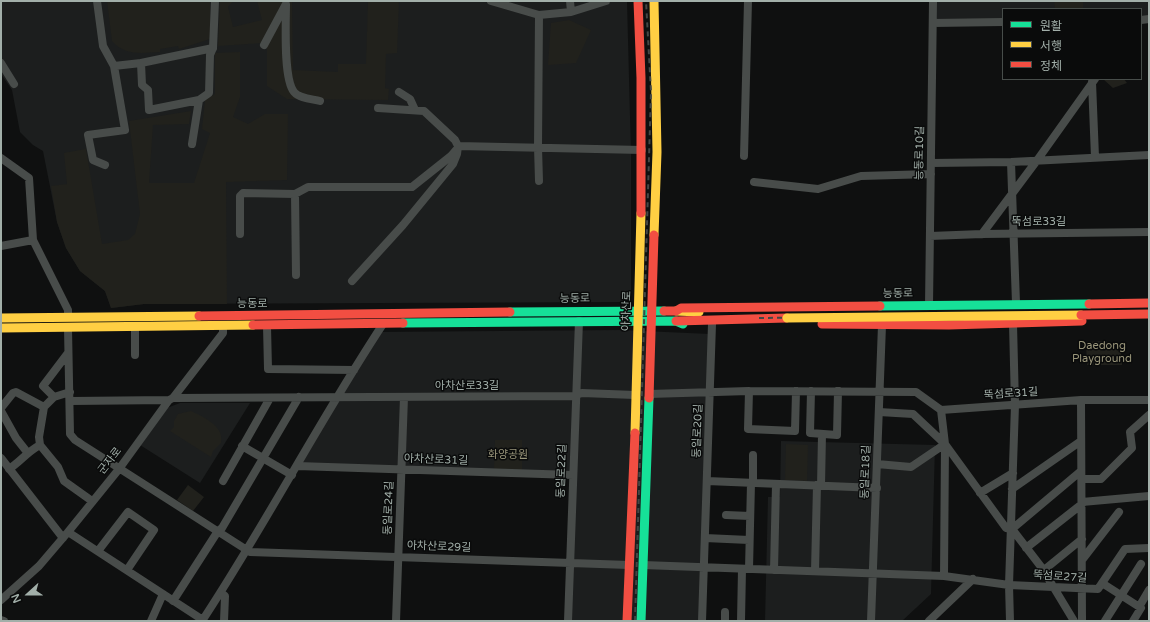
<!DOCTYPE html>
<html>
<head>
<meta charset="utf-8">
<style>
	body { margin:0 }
	#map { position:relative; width:1150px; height:622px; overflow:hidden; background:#0f1010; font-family:"Varela Round","Noto Sans KR",sans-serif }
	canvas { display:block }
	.frame { position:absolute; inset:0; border:2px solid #a2afa9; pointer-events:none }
	.legend { position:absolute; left:1002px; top:8px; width:140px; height:72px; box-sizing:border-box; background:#0a0b0b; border:1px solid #474d4a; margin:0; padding:5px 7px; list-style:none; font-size:12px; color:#a2afa9 }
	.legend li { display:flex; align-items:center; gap:8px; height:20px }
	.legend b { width:20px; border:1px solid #474d4a }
	.north { position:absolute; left:8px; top:574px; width:40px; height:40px; -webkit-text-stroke:3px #0a0b0b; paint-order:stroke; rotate:249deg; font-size:11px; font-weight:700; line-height:16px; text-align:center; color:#a2afa9 }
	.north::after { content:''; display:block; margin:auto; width:14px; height:18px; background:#a2afa9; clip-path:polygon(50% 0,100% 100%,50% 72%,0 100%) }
</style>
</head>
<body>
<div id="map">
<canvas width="1150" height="622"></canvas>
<div class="frame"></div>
<ul class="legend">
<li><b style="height:5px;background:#16e098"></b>원활</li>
<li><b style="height:5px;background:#ffcf43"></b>서행</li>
<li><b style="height:5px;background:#f24e42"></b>정체</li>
</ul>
<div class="north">N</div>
</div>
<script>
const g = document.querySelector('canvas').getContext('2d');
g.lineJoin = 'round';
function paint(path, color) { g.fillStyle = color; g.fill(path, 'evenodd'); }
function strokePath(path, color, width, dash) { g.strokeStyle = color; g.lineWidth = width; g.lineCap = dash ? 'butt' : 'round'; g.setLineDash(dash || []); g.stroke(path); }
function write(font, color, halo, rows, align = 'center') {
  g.font = font + ' "Varela Round","Noto Sans KR",sans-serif'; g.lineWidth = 3; g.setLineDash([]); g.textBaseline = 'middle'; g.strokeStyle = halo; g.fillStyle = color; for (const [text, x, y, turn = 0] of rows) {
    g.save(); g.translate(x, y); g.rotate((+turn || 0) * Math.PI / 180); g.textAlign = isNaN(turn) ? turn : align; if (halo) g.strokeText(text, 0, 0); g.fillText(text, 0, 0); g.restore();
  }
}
const built = new Path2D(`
	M1,1H627L631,155V295L624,302L144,304L111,308L105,291L80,271L66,248L57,222L43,151L33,145L20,132L12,90L1,74Z
	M933,1H1149V19L1141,20V9H1003V22L933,23Z
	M621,330L710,334L702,621H568L574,474L297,466L377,332Z
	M180,403H250L200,483L140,445L167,408Z
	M781,441L935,445L931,594L902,621H765L768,497H780Z`);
const green = new Path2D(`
	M107,1H210V39L179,49L178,46L160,49V52C142,53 125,56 112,41Z
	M220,1H233L228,7L233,27L262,20L257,1H292L293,70L338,72V64H366L368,1H399L397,53L386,54L385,88L389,89L388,100L287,99L267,86V45L263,43L218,46Z
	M1054,1H1083V9H1055Z
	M569,20L591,30L576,63L548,65L551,23Z
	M240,52V97L233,117L248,124L265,114H288L287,180L226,182L227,304H144L111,308L105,291L80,271L66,248L57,222L51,186L67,184L64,153L86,149L102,244L128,240L135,234L140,214L129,121L191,111L189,124L153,125L149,183H194L210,133L202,129L205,100L215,94V53Z
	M1103,79H1124L1127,83L1113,88Z
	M1106,341L1121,352L1122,365H1087L1086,342Z
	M191,411C204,417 225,427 221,443L213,451L211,457L170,431L174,427V421L178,414Z
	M495,440H522V471L494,470Z
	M786,444L808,445L807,481L785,480Z
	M188,485L204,497L193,511L177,500Z`);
const street = new Path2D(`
	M97,1L103,46L114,66L125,130L88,135L93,160L105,165
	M491,1L539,15L571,12L570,1
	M571,12L606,1
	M1141,20L1149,19
	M933,23L1003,22
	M264,45L286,4C286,22 283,79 294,92C300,99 313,99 320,101
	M213,48L141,63L142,85L148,90L149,110L199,100L209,93L210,55L213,48L215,1
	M1,63L14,84
	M114,66L141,63
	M1092,82L1095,157
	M399,92L410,99L415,110
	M192,144L199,100
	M458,146L642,150
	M744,156L748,1
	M1,158L29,178L33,240L68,310V317
	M1011,162L1016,303
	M931,163L1011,162L1149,155
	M539,181L538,147L539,15
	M754,182L818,189L861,176L931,174
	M240,234V196L243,193L295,194
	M982,234L1038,159L1095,79
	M930,236L982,234L1149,232
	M1,246L33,240
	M296,275L295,194L308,187H412L451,156L456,150
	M352,281L403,225L453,164L457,154L458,146L455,140L424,111L378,108
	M929,305L933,1
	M267,326L268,369L354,370
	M135,327V355
	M68,328L70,434L75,440L250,552L629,565
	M749,391L748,429L795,431L796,391
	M811,391L810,433L837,435L838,391
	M70,392L54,397L44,407L39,437L40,445L58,467L64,481L92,501
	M649,394L749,391L916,392L941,410L1081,400H1149
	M54,397L43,386L68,353
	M173,398L573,396L582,393L635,395
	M1081,400L1082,621
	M71,401L169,400
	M1,408L13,393L16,392L44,407
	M941,410L945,444L944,576
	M1,411L16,438L27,452
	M879,412L913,414L945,444L1006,528L1012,529L1042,568L1074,621
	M242,446L292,475
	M753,455V483
	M1,458L63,538
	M877,464L911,467L945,444
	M297,466L573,475
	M9,469C21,461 27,452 40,445
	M1082,479H1101L1132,448L1130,432L1149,415
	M223,481L270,398
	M707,481L877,488
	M821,486L822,434
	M1012,489L1081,441
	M980,493L1013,473
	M1082,502L1149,496
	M726,515L750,516
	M1012,529L1081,471
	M68,532L203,620
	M705,538L749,540
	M1026,548L1082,504
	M98,551L128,512L154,530L127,570
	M1082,560L1119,512
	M643,565L944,576L1009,585L1098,589L1125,549L1149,548
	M749,569L751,483
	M774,570L776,484
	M1044,570L1082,539
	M815,571L817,485
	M1102,583L1141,608L1133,621
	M221,593L225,596L224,621
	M1,600L39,566L68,532L119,469L169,400L173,398L223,333V326
	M173,601L218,531L222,528L299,397
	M1139,607L1149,590
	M1,620L4,621
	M151,621L163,594
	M202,621C266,524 319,421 383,324
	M396,621L404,397
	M568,621L579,321
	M702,621L712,324
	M725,621V612
	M741,621L742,569
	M871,621L882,325
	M929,621L973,579
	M1010,621L1009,585L1015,405L1013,324
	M1105,621L1141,564`);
const fast = new Path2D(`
	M880,306L1089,304
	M510,312L664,311
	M403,323L676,321L683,324
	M641,621L649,398`);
const slow = new Path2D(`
	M654,1L657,152L654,235
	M676,311L699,312
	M1,318L199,316
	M1,328L253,325
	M635,433L641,213`);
const jam = new Path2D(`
	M638,1L641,78V213
	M1089,304L1149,303
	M664,311H676L681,308L880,306
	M199,316L510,312
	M676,321L787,318
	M822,324L949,325L1082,321
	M253,325L403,323
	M649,398L654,235
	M627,621L635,433`);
const rail = new Path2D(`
	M759,318L1149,313
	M635,621L651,92L646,1`);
const slowBridge = new Path2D(`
	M787,318L1081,315`);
const jamBridge = new Path2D(`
	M1081,315L1149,314`);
const streetNames = [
	["능동로10길",920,153,-89],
	["뚝섬로33길",1039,222],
	["능동로",898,294,-1],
	["능동로",575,299,-1],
	["능동로",252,304],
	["아차산로",627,311,-88],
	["아차산로33길",467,386],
	["뚝섬로31길",1011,394,-4],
	["동일로20길",698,431,-88],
	["아차산로31길",436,460,2],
	["군자로",110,461,-52],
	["동일로22길",562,471,-88],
	["동일로18길",866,472,-88],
	["동일로24길",389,508,-88],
	["아차산로29길",439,547,2],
	["뚝섬로27길",1060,577,4]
];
const parkNames = [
	["Daedong",1102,346],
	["Playground",1102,359],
	["화양공원",508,455]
];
paint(built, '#1c1e1e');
paint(green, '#21211c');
strokePath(street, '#484c4a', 8);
strokePath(fast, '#16e098', 9);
strokePath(slow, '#ffcf43', 9);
strokePath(jam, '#f24e42', 9);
strokePath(rail, '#444645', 2, [5, 4]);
strokePath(slowBridge, '#ffcf43', 9);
strokePath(jamBridge, '#f24e42', 9);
write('11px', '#a2afa9', '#0a0b0b', streetNames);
write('11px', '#99957a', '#0a0b0b', parkNames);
</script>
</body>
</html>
